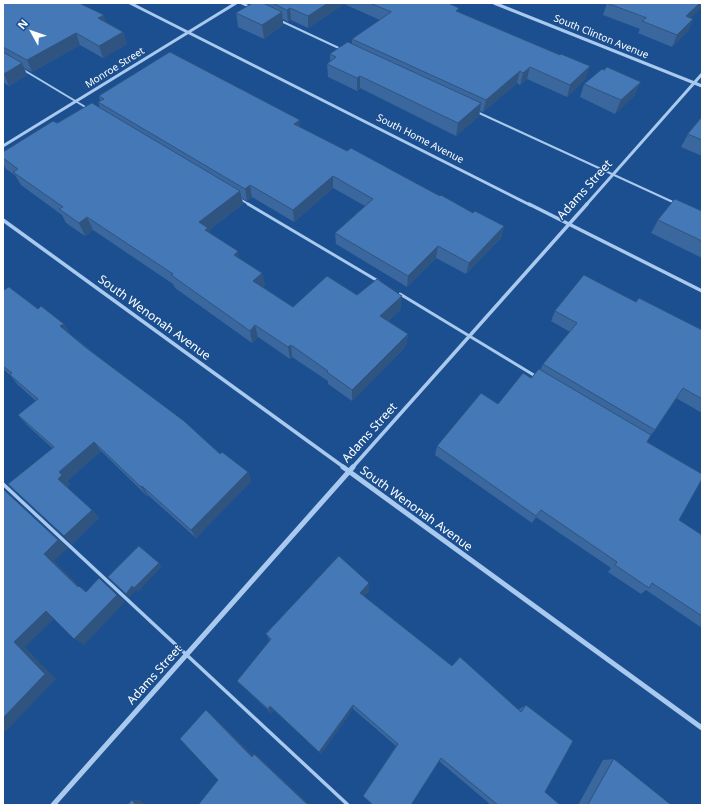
<!DOCTYPE html>
<html>
<head>
<meta charset="utf-8">
<style>
	body { margin:0 }
	#map { position:relative; width:705px; height:808px; overflow:hidden; background:#1b4f8f; font-family:"Noto Sans",sans-serif }
	canvas { display:block }
	.frame { position:absolute; inset:0; border:4px solid #fff; pointer-events:none }
	.north { position:absolute; left:12px; top:12px; width:40px; height:40px; -webkit-text-stroke:3px #1b4f8f; paint-order:stroke; rotate:310deg; font-size:11px; font-weight:700; line-height:16px; text-align:center; color:#fff }
	.north::after { content:''; display:block; margin:auto; width:14px; height:18px; background:#fff; clip-path:polygon(50% 0,100% 100%,50% 72%,0 100%) }
</style>
</head>
<body>
<div id="map">
<canvas width="705" height="808"></canvas>
<div class="frame"></div>
<div class="north">N</div>
</div>
<script>
const g = document.querySelector('canvas').getContext('2d');
g.lineJoin = 'round';
function strokePath(path, color, width, dash) { g.strokeStyle = color; g.lineWidth = width; g.lineCap = dash ? 'butt' : 'round'; g.setLineDash(dash || []); g.stroke(path); }
function paint(path, color) { g.fillStyle = color; g.fill(path, 'evenodd'); }
function write(font, color, halo, rows, align = 'center') {
  g.font = font + ' "Noto Sans",sans-serif'; g.lineWidth = 3; g.setLineDash([]); g.textBaseline = 'middle'; g.strokeStyle = halo; g.fillStyle = color; for (const [text, x, y, turn = 0] of rows) {
    g.save(); g.translate(x, y); g.rotate((+turn || 0) * Math.PI / 180); g.textAlign = isNaN(turn) ? turn : align; if (halo) g.strokeText(text, 0, 0); g.fillText(text, 0, 0); g.restore();
  }
}
const laneFar2 = new Path2D(`
	M241,3L250,7
	M281,21L343,50
	M22,69L87,108
	M477,112L675,203
	M240,199L250,205`);
const laneFar1 = new Path2D(`
	M248,204L378,281
	M400,294L537,377`);
const lane = new Path2D(`
	M3,484L348,805`);
const streetFar2 = new Path2D(`
	M130,3L530,205
	M494,3L702,86
	M3,146L236,3
	M586,205L702,74`);
const streetFar1 = new Path2D(`
	M529,204L702,291
	M3,220L345,468
	M352,468L587,204`);
const street = new Path2D(`
	M343,467L702,728
	M53,805L353,467`);
const wall = new Path2D(`
	M3,3L106,22L123,32L127,44L103,58L80,45L32,72L24,68L27,75L9,86L3,82Z
	M253,3H448L459,12L586,78L567,97L527,79L520,85L517,83L483,112L480,111L479,116L456,136L360,88L357,91L328,77L327,64L330,61V54L352,44V39L380,20L344,4L308,28L291,20L288,22L283,19V25L264,39L238,27L236,13Z
	M607,3L691,18L693,19L688,31L672,47L638,33L640,29L603,15Z
	M584,84L635,95L615,114L580,97Z
	M99,96L300,127L347,151L423,187L473,213L504,226L501,238L466,274L436,258L407,287L336,244L335,233L365,206L333,188L294,222L252,197L247,201L242,198L243,204L209,230L210,233L240,259L262,273L265,286L263,287L293,307L357,295L401,309L388,321L408,334L406,346L352,401L328,384V381L292,357L290,359L258,337L252,343L175,288L173,284L93,230L85,236L66,223L62,215L21,185L15,175L6,169L3,164V152L57,123L100,108L98,102L100,101Z
	M702,117V156L681,147L688,134Z
	M702,211V258L651,233L658,220Z
	M3,291L38,309L64,324L70,334L220,454L248,472L251,481L196,538L148,495L147,496L101,451L67,481L70,484L67,487L92,510L99,518L72,544L52,448L27,425L18,415L36,401L18,385L10,375L3,369Z
	M636,302L702,330V413L676,398L655,430L651,435L647,442L679,520L702,535V628L646,590L641,594L608,572L611,568L536,517L532,523L435,455L437,446L498,404L531,378L540,370L543,364L570,332L551,321L555,311Z
	M369,583V591L364,596L452,666L518,710L519,709L526,705L545,792L560,805H491L439,761L411,805H373L363,796L396,746L353,709L321,754L274,710L271,713L237,681L270,641L266,634Z
	M614,759L670,805H578L603,760Z`);
const shadedWall = new Path2D(`
	M328,3H344V4L308,28V16Z
	M700,3H702V7L681,28L686,16Z
	M290,8L291,20L288,22L287,10Z
	M282,12L283,25L264,39L262,25Z
	M104,15L107,27L98,18Z
	M693,19L688,31L672,47L677,35Z
	M123,32L127,44L103,58L99,46Z
	M76,33L80,45L32,72L27,60Z
	M22,63L27,75L9,86L4,74Z
	M590,66L586,78L567,97L570,85Z
	M530,67L527,79L520,85L523,73Z
	M520,71L517,83L483,112L486,100Z
	M360,76V88L357,91V78Z
	M641,82L635,95L615,114L621,100Z
	M481,103L479,116L456,136L458,123Z
	M300,120V132L294,124Z
	M333,176V188L294,222L293,210Z
	M250,185L252,197L247,201L245,189Z
	M240,191L243,204L209,230L212,241L199,222Z
	M87,217L93,230L85,236L79,223Z
	M504,226L501,238L466,274L469,263Z
	M438,246L436,258L407,287L408,276Z
	M238,251L241,264L234,255Z
	M262,273L265,286L256,294L253,281Z
	M402,296L401,309L380,328V316Z
	M64,324L70,335L60,326Z
	M255,325L258,337L252,343L250,331Z
	M408,334L406,346L352,401V390Z
	M291,345L292,357L290,359L288,347Z
	M94,442L101,451L67,481L70,484L66,488L58,479L59,472Z
	M248,472L251,481L196,538L191,530Z
	M142,486L148,495L147,496L141,487Z
	M3,489L68,548L54,561L87,594L78,587L44,554Z
	M92,510L99,518L72,544L64,536Z
	M159,563L162,566L138,592L134,588Z
	M99,578L125,602L84,645L74,639Z
	M369,583V591L360,601V593Z
	M132,586L136,590L129,597L126,594Z
	M46,611L56,617L25,647L56,679L3,734V718L14,642Z
	M353,705V709L321,754L319,752Z
	M270,706L274,710L271,713L268,709Z
	M206,710L211,714L256,758L252,757Z
	M254,754L258,756L310,805H308Z
	M132,800H141L145,805H136Z`);
const building = new Path2D(`
	M3,3H79L104,15L98,18L123,32L99,46L76,33L27,60L3,47Z
	M253,3H263L282,12L262,25L236,13Z
	M273,3H328L308,16L290,8L287,10Z
	M370,3H448L459,8L456,11L560,55L561,54L590,66L570,85L530,67L523,73L520,71L486,100L352,39L391,12Z
	M607,3H700L686,16L693,19L677,35L642,21L646,18Z
	M348,42L481,103L458,123L360,76L357,78L327,64L336,57L330,54Z
	M3,52L22,63L4,74L3,73Z
	M170,52L300,120L294,124L347,151L351,148L423,187L440,196L441,195L473,213L475,211L504,226L469,263L438,246L408,276L335,233L373,199L333,176L293,210L250,185L245,189L98,102L104,99L99,96Z
	M607,67L641,82L621,100L584,84L602,69L604,70Z
	M92,103L240,191L199,222L208,228L205,230L238,251L234,255L262,273L253,281L293,307L327,276L357,295L377,279L402,296L380,316L408,334L352,390L327,372L328,371L291,345L288,347L255,325L250,331L171,275L173,274L87,217L79,223L59,209L63,207L13,172L18,169L3,158V152L53,121L57,123Z
	M702,117V140L688,134Z
	M675,199L702,211V241L658,220Z
	M584,275L636,302L639,298L702,330V399L683,388L655,430L543,364L577,323L555,311Z
	M9,287L38,309L41,306L64,324L60,326L85,347L184,421L220,454L222,452L248,472L191,530L142,486L141,487L94,442L59,472L62,475L58,479L92,510L64,536L8,484L54,447L18,415L38,399L10,375L12,373L3,366V291Z
	M539,369L651,435L647,442L702,474V479L679,520L702,535V616L652,583L649,588L615,565L617,562L541,510L536,516L437,446L481,393L498,404L523,373L531,378Z
	M3,489L58,540L44,554L78,587L79,586L86,592L99,578L117,595L74,639L46,611L14,642L45,674L3,718Z
	M139,546L159,563L134,588L132,586L126,594L108,577Z
	M339,556L369,583L360,593L452,666L460,657L521,712L526,705L573,741L545,792L560,805H498L441,758L411,805H373L363,796L398,744L353,705L319,752L270,706L268,709L237,681L271,639L266,634Z
	M206,710L252,757L254,754L308,805H198L218,780L180,739Z
	M614,759L670,804V805H588Z
	M132,800L136,805H128Z`);
const farStreetnames = [
	["South Clinton Avenue",601,37,22],
	["Monroe Street",115,68,-32],
	["South Home Avenue",420,139,27]
];
const streetNames = [
	["Adams Street",585,190,-48],
	["South Wenonah Avenue",154,318,36],
	["Adams Street",370,433,-48],
	["South Wenonah Avenue",416,509,36],
	["Adams Street",155,675,-48]
];
strokePath(laneFar2, '#a9c9ee', 2);
strokePath(laneFar1, '#a9c9ee', 3);
strokePath(lane, '#a9c9ee', 3.5);
strokePath(streetFar2, '#a9c9ee', 3);
strokePath(streetFar1, '#a9c9ee', 3.5);
strokePath(street, '#a9c9ee', 5);
paint(wall, '#3a679d');
paint(shadedWall, '#305480');
paint(building, '#4478b7');
strokePath(building, '#305480', 1);
write('10px', '#fff', '#1b4f8f', farStreetnames);
write('12px', '#fff', '#1b4f8f', streetNames);
</script>
</body>
</html>
